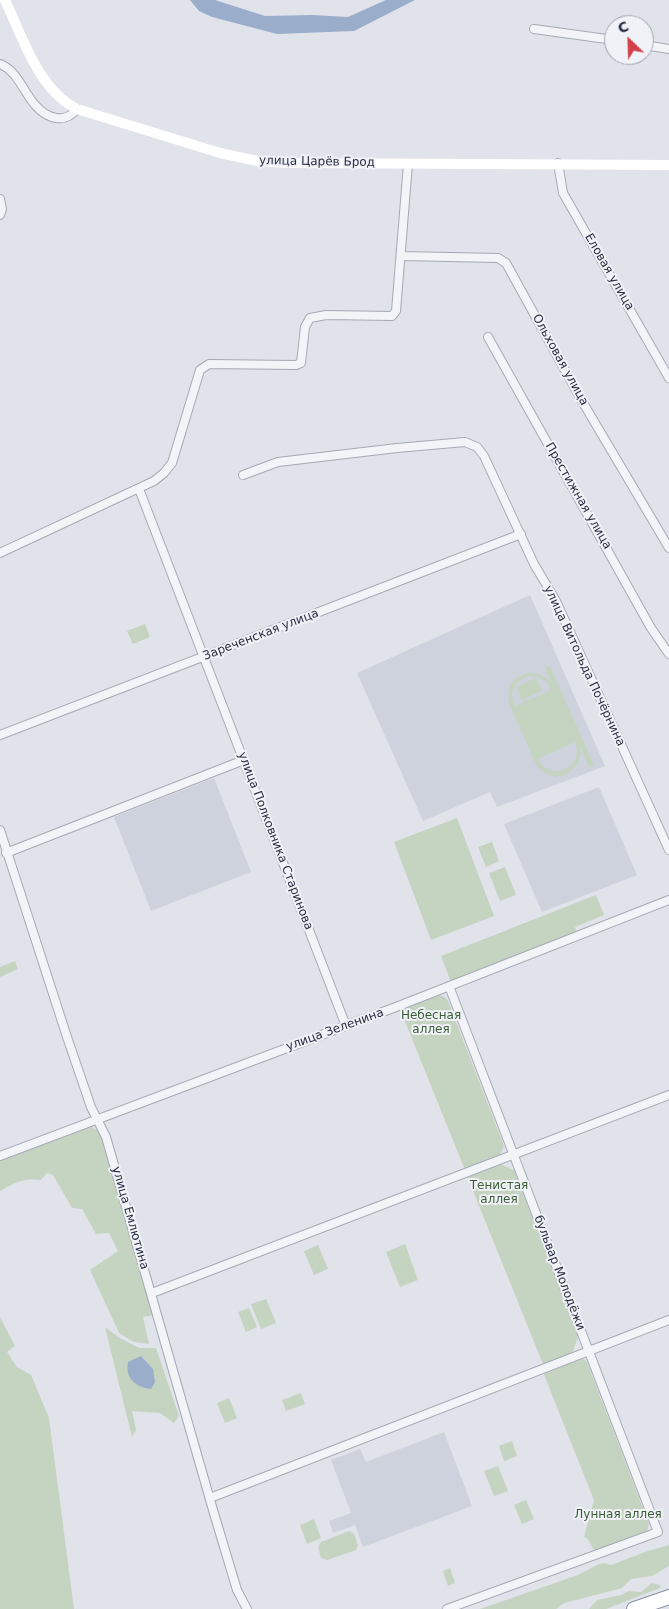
<!DOCTYPE html>
<html>
<head>
<meta charset="utf-8">
<style>
	body { margin:0 }
	#map { position:relative; width:669px; height:1609px; overflow:hidden; background:#e0e3ea; font-family:"DejaVu Sans",sans-serif }
	canvas { display:block }
	.north { position:absolute; left:604px; top:15px; width:50px; height:50px; box-sizing:border-box; background:#f0f2f7; border:1px solid #a0a4af; border-radius:50%; rotate:336deg; font-size:14px; font-weight:700; line-height:20px; text-align:center; color:#282f42 }
	.north::after { content:''; display:block; margin:auto; width:18px; height:22px; background:#d24149; clip-path:polygon(50% 0,100% 100%,50% 72%,0 100%) }
</style>
</head>
<body>
<div id="map">
<canvas width="669" height="1609"></canvas>
<div class="north">С</div>
</div>
<script>
const g = document.querySelector('canvas').getContext('2d');
g.lineJoin = 'round';
function paint(path, color) { g.fillStyle = color; g.fill(path, 'evenodd'); }
function strokePath(path, color, width, dash) { g.strokeStyle = color; g.lineWidth = width; g.lineCap = dash ? 'butt' : 'round'; g.setLineDash(dash || []); g.stroke(path); }
function write(font, color, halo, rows, align = 'center') {
  g.font = font + ' "DejaVu Sans",sans-serif'; g.lineWidth = 4; g.setLineDash([]); g.textBaseline = 'middle'; g.strokeStyle = halo; g.fillStyle = color; for (const [text, x, y, turn = 0] of rows) {
    g.save(); g.translate(x, y); g.rotate((+turn || 0) * Math.PI / 180); g.textAlign = isNaN(turn) ? turn : align; if (halo) g.strokeText(text, 0, 0); g.fillText(text, 0, 0); g.restore();
  }
}
const built = new Path2D(`
	M530,595L605,766L497,807L490,792L423,821L357,673Z
	M214,778L251,872L151,911L114,817Z
	M599,787L637,875L542,912L504,824Z
	M444,1432L472,1506L363,1547L355,1525L333,1533L329,1521L351,1513L331,1460L360,1449L366,1462Z`);
const green = new Path2D(`
	M145,624L150,637L133,644L127,631Z
	M550,666L594,765L589,767L581,748C581,773 555,787 537,766L510,706C501,678 531,662 551,682L545,668ZM533,676L546,681L551,690L515,706C508,691 517,677 533,676ZM575,742C585,768 551,783 538,759Z
	M536,678L542,691L522,700L516,687Z
	M457,818L494,916L431,940L394,842Z
	M492,842L499,861L486,867L478,847Z
	M505,867L516,895L500,901L489,873Z
	M596,895L604,915L575,927L577,933L451,982L441,956Z
	M15,961L18,969L0,977V967Z
	M439,995L445,997L448,1001L504,1146L499,1157L465,1170L400,1009Z
	M91,1127L98,1130L102,1135L154,1315L143,1317L149,1344L134,1342L119,1333L90,1270L118,1251L109,1233L96,1234L82,1209L72,1208L53,1175L47,1173L41,1180C24,1177 14,1183 0,1191V1161Z
	M500,1164L514,1170L578,1337L572,1353L543,1364L467,1176Z
	M405,1244L418,1280L400,1287L386,1252Z
	M318,1245L328,1269L314,1275L304,1251Z
	M266,1299L276,1323L261,1329L251,1304Z
	M249,1308L257,1327L246,1332L238,1312Z
	M0,1317L15,1346L7,1352L17,1367L31,1375L49,1418L74,1609H0Z
	M105,1327L118,1337L139,1348H156L179,1416L174,1423L160,1413L132,1411L136,1430L132,1437Z
	M580,1358L585,1360L587,1362L649,1524L647,1531L644,1533L597,1551L593,1549L588,1539L584,1537L594,1500L543,1372Z
	M301,1393L305,1404L286,1411L282,1400Z
	M229,1398L237,1418L225,1423L217,1403Z
	M512,1441L517,1456L504,1461L499,1446Z
	M498,1466L508,1491L494,1496L484,1471Z
	M526,1500L534,1519L522,1524L514,1505Z
	M314,1519L321,1538L307,1544L300,1525Z
	M349,1531L354,1534L358,1545L356,1550L327,1560L321,1558L318,1547L321,1542Z
	M669,1545V1566L652,1576L631,1579L622,1588L615,1590L564,1603L556,1609H480L578,1575L599,1564L604,1563L611,1565L645,1552Z
	M450,1568L455,1583L448,1586L443,1571Z
	M652,1583L660,1585V1588L606,1609H589L597,1600L621,1595L629,1591L641,1592Z`);
const water = new Path2D(`
	M190,0H215L265,16L313,15L348,17L386,0H415L354,31L277,34L212,17L199,11Z
	M141,1356L153,1369L155,1382L151,1389C135,1387 125,1378 128,1362Z`);
const street = new Path2D(`
	M534,29L614,40
	M644,45L669,49
	M0,64C18,71 23,92 36,106C48,119 65,124 77,109
	M558,163L563,193L669,378
	M0,199L2,209L0,215
	M401,256L498,258L506,263L582,401L669,548
	M488,337L651,628L669,654
	M243,475L278,462L397,448L465,442L477,447L484,456L534,564L556,601L669,850
	M139,489L346,1026
	M0,553L154,481L164,473L172,463L200,370L209,364L296,365L301,363L305,327L310,318L326,315L392,316L396,311L408,164
	M0,735L521,534
	M0,830L67,1037L91,1107L106,1137L213,1510L237,1590L247,1609
	M6,853L244,760
	M0,1156L396,1007L669,900
	M152,1293L669,1095
	M210,1498L669,1320
	M447,1609L658,1532L449,986`);
const secondary = new Path2D(`
	M5,0C23,38 38,89 77,109L220,153L257,161L287,163L669,165`);
const highway = new Path2D(`
	M634,1609L669,1597`);
const streetNames = [
	["улица Царёв Брод",317,162,1],
	["Еловая улица",609,272,60],
	["Ольховая улица",560,360,61],
	["Престижная улица",578,496,60],
	["Зареченская улица",261,635,-21],
	["улица Витольда Почёрнина",584,666,65],
	["улица Полковника Старинова",275,841,69],
	["улица Зеленина",335,1030,-20],
	["улица Емлютина",130,1218,74],
	["бульвар Молодёжи",559,1273,69]
];
const parkNames = [
	["Небесная",431,1016],
	["аллея",431,1030],
	["Тенистая",499,1186],
	["аллея",499,1200],
	["Лунная аллея",618,1515]
];
paint(built, '#ced2dc');
paint(green, '#c4d4c1');
paint(water, '#9aadcb');
strokePath(street, '#a5a9b4', 10);
strokePath(highway, '#878fa1', 16);
strokePath(street, '#f3f4f8', 8);
strokePath(secondary, '#fff', 10);
strokePath(highway, '#fff', 14);
write('12px', '#282f42', '#f0f2f7', streetNames);
write('12px', '#395e35', '#f0f2f7', parkNames);
</script>
</body>
</html>
